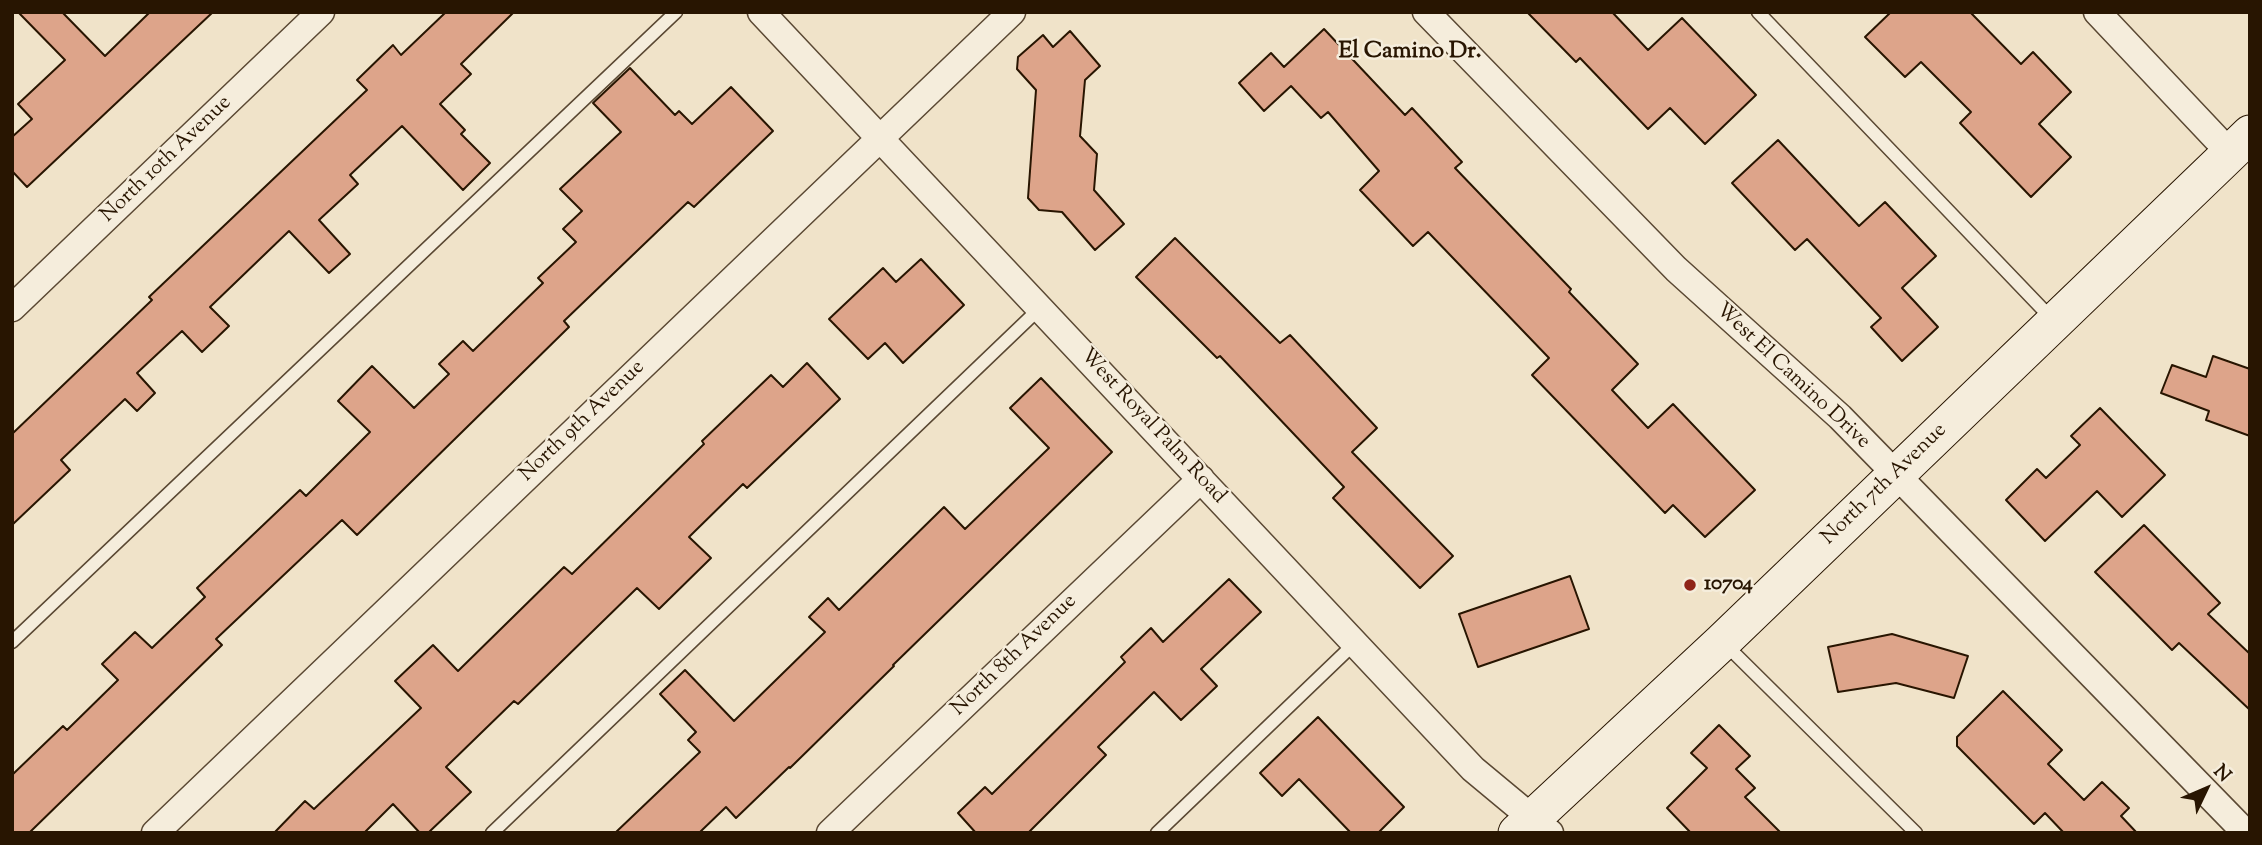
<!DOCTYPE html>
<html>
<head>
<meta charset="utf-8">
<style>
	body { margin:0 }
	#map { position:relative; width:2262px; height:845px; overflow:hidden; background:#f0e3c9; font-family:"Sorts Mill Goudy",serif }
	canvas { display:block }
	.frame { position:absolute; inset:0; border:14px solid #281501; pointer-events:none }
	.north { position:absolute; left:2171px; top:754px; width:70px; height:70px; -webkit-text-stroke:5px #f5eddc; paint-order:stroke; rotate:46deg; font-size:19px; font-weight:700; line-height:28px; text-align:center; color:#281501 }
	.north::after { content:''; display:block; margin:auto; width:24px; height:32px; background:#281501; clip-path:polygon(50% 0,100% 100%,50% 72%,0 100%) }
</style>
</head>
<body>
<div id="map">
<canvas width="2262" height="845"></canvas>
<div class="frame"></div>
<div class="north">N</div>
</div>
<script>
const g = document.querySelector('canvas').getContext('2d');
g.lineJoin = 'round';
function paint(path, color) { g.fillStyle = color; g.fill(path, 'evenodd'); }
function strokePath(path, color, width, dash) { g.strokeStyle = color; g.lineWidth = width; g.lineCap = dash ? 'butt' : 'round'; g.setLineDash(dash || []); g.stroke(path); }
function write(font, color, halo, rows, align = 'center') {
  g.font = font + ' "Sorts Mill Goudy",serif'; g.lineWidth = 5; g.setLineDash([]); g.textBaseline = 'middle'; g.strokeStyle = halo; g.fillStyle = color; for (const [text, x, y, turn = 0] of rows) {
    g.save(); g.translate(x, y); g.rotate((+turn || 0) * Math.PI / 180); g.textAlign = isNaN(turn) ? turn : align; if (halo) g.strokeText(text, 0, 0); g.fillText(text, 0, 0); g.restore();
  }
}
const building = new Path2D(`
	M18,12H62L105,56L150,12H213L27,187L12,171V137L32,119L18,104L65,60Z
	M446,12H514L461,64L471,74L440,104L465,130L461,134L490,163L463,190L402,126L350,175L358,184L319,220L350,254L329,273L289,231L210,307L229,326L202,352L182,331L137,373L155,393L137,411L125,399L61,460L70,470L12,525V434L152,300L149,297L367,90L357,80L393,45L401,55Z
	M1527,12H1612L1648,50L1682,18L1756,95L1705,144L1670,108L1648,129L1580,58L1576,62Z
	M1891,12H1970L2021,64L2033,52L2071,92L2039,124L2071,157L2031,197L1960,123L1971,112L1921,62L1905,77L1865,37Z
	M1324,29L1405,115L1412,108L1462,162L1455,168L1571,289L1569,292L1638,364L1612,390L1648,428L1673,404L1755,490L1705,537L1673,505L1665,513L1532,375L1549,358L1428,232L1413,246L1360,190L1379,171L1328,112L1321,118L1291,86L1264,111L1239,83L1271,53L1284,67Z
	M1070,31L1100,66L1085,80L1080,136L1097,154L1094,190L1124,224L1095,250L1062,212L1039,210L1028,198L1036,90L1017,69L1018,57L1043,35L1053,47Z
	M630,68L675,115L679,111L692,124L731,87L773,131L694,207L688,202L564,321L569,327L357,535L342,520L216,639L222,645L29,833H12V775L63,726L67,730L118,680L102,664L135,632L152,648L205,597L197,588L300,490L306,496L370,432L338,401L372,366L414,408L449,374L439,364L463,341L473,351L543,283L538,278L576,242L563,229L582,211L560,189L621,132L593,103Z
	M1778,140L1859,226L1885,202L1936,256L1902,288L1938,327L1902,361L1871,327L1881,318L1807,239L1795,250L1732,183Z
	M1175,238L1280,343L1290,335L1377,428L1352,452L1453,556L1420,588L1333,498L1344,487L1220,356L1217,358L1136,277Z
	M921,259L964,305L903,363L885,343L868,359L829,319L883,268L896,282Z
	M2213,356L2250,369V436L2206,420L2209,411L2161,393L2172,365L2206,377Z
	M807,363L840,399L747,488L743,484L689,537L711,558L659,609L637,588L518,704L514,701L446,767L471,792L428,833H420L393,804L364,833H274L305,801L314,809L421,708L395,681L433,645L458,671L564,567L572,574L704,444L702,441L771,375L783,387Z
	M1041,378L1112,452L893,665L894,666L790,768L789,767L736,818L726,807L699,833H615L700,752L688,740L696,732L660,694L685,670L734,721L825,632L809,617L828,598L839,610L944,507L965,529L1049,448L1010,408Z
	M2100,408L2165,475L2122,517L2097,491L2045,541L2006,500L2037,469L2046,478L2080,445L2071,436Z
	M2144,525L2220,603L2208,614L2250,654V710L2179,643L2172,650L2095,572Z
	M1570,576L1589,629L1478,667L1459,614Z
	M1229,579L1261,612L1201,669L1217,686L1181,720L1154,692L1098,747L1106,755L1028,833H976L958,813L985,787L992,794L1125,662L1121,657L1151,628L1163,642Z
	M1892,634L1968,656L1954,698L1896,683L1838,692L1828,647Z
	M2003,691L2062,750L2048,764L2084,800L2102,782L2129,808L2121,816L2137,833H2064L2045,813L2034,824L1957,746V737Z
	M1318,717L1404,807L1378,833H1351L1299,779L1282,796L1260,773Z
	M1719,725L1750,756L1736,769L1755,788L1745,797L1781,833H1691L1667,808L1707,768L1691,753Z`);
const service = new Path2D(`
	M1758,12L2053,320
	M12,642L676,12
	M1725,644L1916,833
	M492,833L1040,308
	M1157,833L1355,643`);
const minor = new Path2D(`
	M761,12L1473,769L1550,833
	M1426,12L1676,269L1840,417L2246,833
	M2097,12L2230,153
	M12,308L321,12
	M155,833L1012,12
	M830,833L1201,479`);
const secondary = new Path2D(`
	M1517,833L1722,642L2250,134`);
const markers = [
	[1690,585,7,"#8f2418"]
];
const streetNames = [
	["North 10th Avenue",167,160,-44],
	["West El Camino Drive",1792,377,43],
	["North 9th Avenue",583,422,-44],
	["West Royal Palm Road",1152,427,47],
	["North 7th Avenue",1885,485,-44],
	["North 8th Avenue",1015,656,-44]
];
const poiNames = [
	["10704",1704,585]
];
const neighbourhoodNames = [
	["El Camino Dr.",1410,53]
];
paint(building, '#dda48a');
strokePath(building, '#281501', 2);
strokePath(service, '#5a4833', 15);
strokePath(minor, '#5a4833', 29);
strokePath(secondary, '#281501', 39);
strokePath(service, '#f5eddc', 12);
strokePath(minor, '#f5eddc', 26);
strokePath(secondary, '#f5eddc', 37);
for (const [x, y, r, color] of markers) { const dot = new Path2D(); dot.arc(x, y, r, 0, 2 * Math.PI); g.fillStyle = color; g.fill(dot); strokePath(dot, '#f5eddc', 2.5); }
write('21px', '#281501', '#f5eddc', streetNames);
write('bold 21px', '#281501', '#f5eddc', poiNames, 'left');
write('bold 23px', '#281501', '#f5eddc', neighbourhoodNames);
</script>
</body>
</html>
